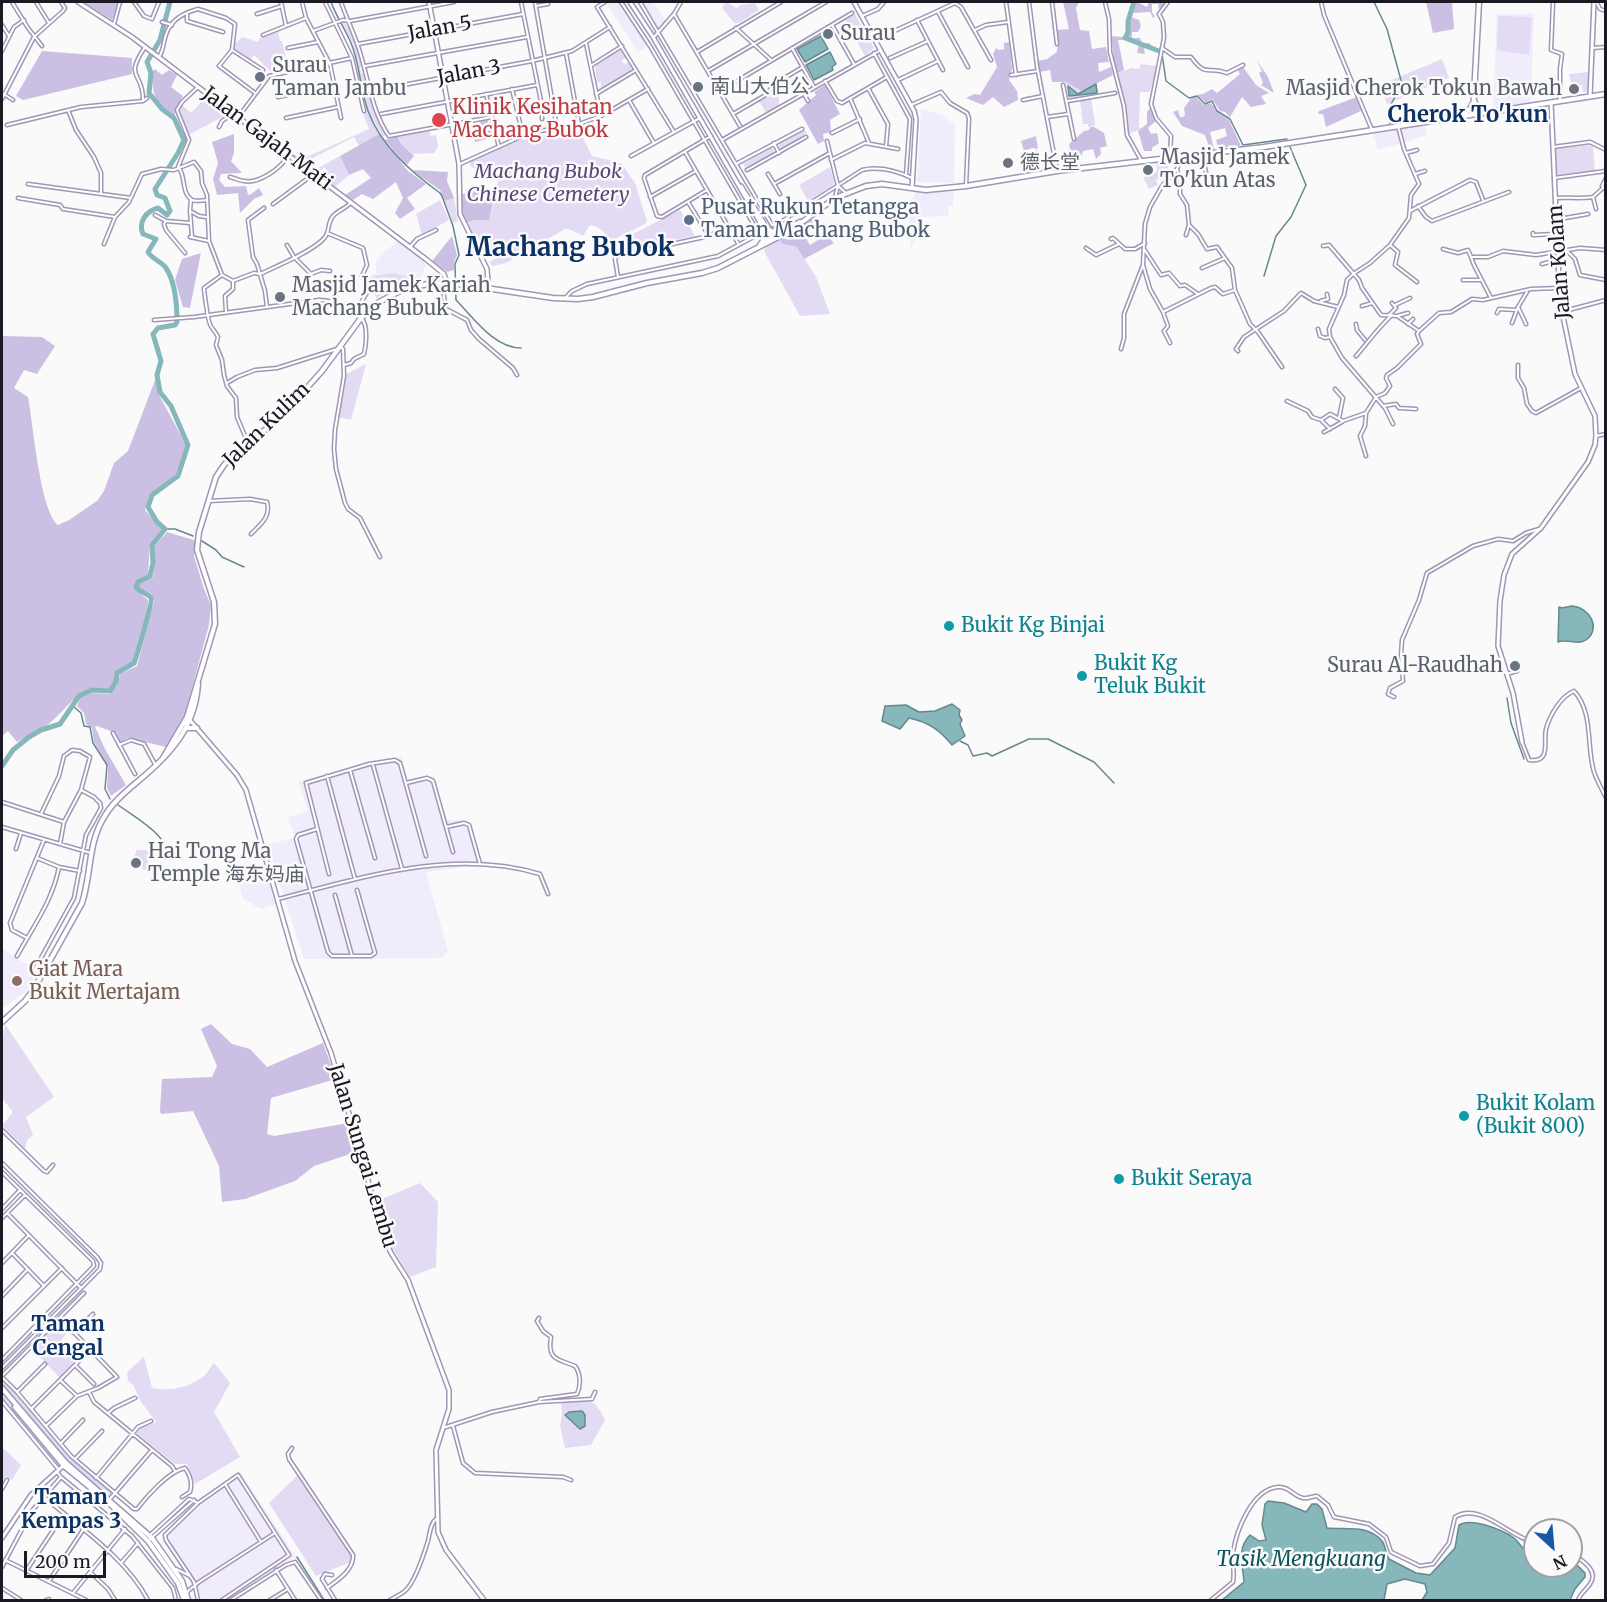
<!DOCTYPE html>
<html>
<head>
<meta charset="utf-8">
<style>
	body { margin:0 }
	#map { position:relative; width:1607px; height:1602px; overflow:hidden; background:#fafafa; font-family:Merriweather,serif }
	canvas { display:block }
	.frame { position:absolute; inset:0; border:3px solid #1c1924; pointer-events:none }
	.north { position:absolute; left:1523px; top:1518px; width:60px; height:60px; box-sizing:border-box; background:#fafafa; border:2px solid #a1a0a4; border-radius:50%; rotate:154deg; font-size:16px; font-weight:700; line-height:24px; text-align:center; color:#1c1924 }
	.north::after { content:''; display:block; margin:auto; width:21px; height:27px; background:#1b56a7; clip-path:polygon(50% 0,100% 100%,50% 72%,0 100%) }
	.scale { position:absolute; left:24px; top:1551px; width:82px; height:27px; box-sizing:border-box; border:3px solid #1c1924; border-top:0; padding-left:8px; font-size:18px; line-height:21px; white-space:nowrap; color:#1c1924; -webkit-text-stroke:4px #fafafa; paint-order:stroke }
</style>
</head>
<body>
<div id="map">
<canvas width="1607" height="1602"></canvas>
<div class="frame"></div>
<div class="north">N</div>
<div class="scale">200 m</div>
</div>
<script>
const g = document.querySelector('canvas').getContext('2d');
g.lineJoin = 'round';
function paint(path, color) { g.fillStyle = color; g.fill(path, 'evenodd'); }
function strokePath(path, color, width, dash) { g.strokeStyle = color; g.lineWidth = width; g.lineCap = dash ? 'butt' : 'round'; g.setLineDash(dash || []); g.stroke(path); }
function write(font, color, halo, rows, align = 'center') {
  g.font = font + ' Merriweather,"Noto Sans SC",serif'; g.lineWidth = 5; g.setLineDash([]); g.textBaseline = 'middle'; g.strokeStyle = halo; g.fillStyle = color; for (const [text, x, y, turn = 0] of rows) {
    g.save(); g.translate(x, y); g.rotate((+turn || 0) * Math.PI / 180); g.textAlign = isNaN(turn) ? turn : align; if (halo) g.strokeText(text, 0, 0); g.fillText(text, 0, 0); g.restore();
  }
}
const built = new Path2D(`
	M606,2H624L651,44L638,52Z
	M636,2H653L666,20L656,32Z
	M1497,14H1534L1531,102L1493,107Z
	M921,109L943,115L955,125L954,183L917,182Z
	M1424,125L1427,135L1378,150L1373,134Z
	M954,190L953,206H949L948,216L921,217V227L911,249L908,208L916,192Z
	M398,241L427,262L421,279L396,285L377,298L363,278L376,274V260L380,259V255Z
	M401,757L408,779L434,776L447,820H469L481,858L483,865L426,872L448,952L440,958L304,959L267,844L295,838L288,817L308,811L298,781Z
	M254,873L269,878L276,904L261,909L242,898L239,883Z
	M2,948L38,972L27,990L2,1009Z
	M240,1471L296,1557L226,1600H196L191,1582L162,1539L163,1533L192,1503Z`);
const green = new Path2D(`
	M726,2L737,8L740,5L755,3L759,10L739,23H734L722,8Z
	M855,14L874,48L865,56L845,20Z
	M1498,16L1532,17L1529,55L1497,50Z
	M344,21L356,43L362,65L360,67L361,73L365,75L381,123L379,124L386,135L383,137L368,111L353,44L341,22Z
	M278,32L280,41H282L289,70L272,73L254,55L250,60L232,47L242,37L258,42L260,38Z
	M619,50L623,51L627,58L622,60L624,64L629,62L632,67L631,70L601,88V82L597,83L595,65Z
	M1442,59L1449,78L1387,104L1380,85Z
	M1141,64L1157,66L1150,92H1140L1139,127L1141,129L1129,134L1125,107L1116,74L1131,68L1139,69Z
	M1589,72L1588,92H1583L1582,85H1576V82H1571L1569,74Z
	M1065,82L1082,91L1096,82L1099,94L1069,98Z
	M779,83V106L766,113L759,101L767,97Z
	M206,97L230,113L188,135L179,111L182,105L191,113Z
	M1091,99L1095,123L1094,126L1088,127V124H1083L1080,101Z
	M367,112L379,134L359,146L354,137L303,163L283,148L302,159L369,129L363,114Z
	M576,128L579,130L592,156L621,163L635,183L647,221L645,224L611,241C607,234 599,226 590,225L583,236L569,229H565L506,263L492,266L489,262L497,258L492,249L481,254L467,224L474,220H489L498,181L470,166V161L528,136L552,135Z
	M805,130L807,133L782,149L779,147V144Z
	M430,131L431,136L436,135L438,146L434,153L412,154L401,144L397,136Z
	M1593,145L1595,171L1557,175L1554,149Z
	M771,148L774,149L773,154L745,168L743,164Z
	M340,156L349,175L335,187L324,180L329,175L325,167L316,174L313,171Z
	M1167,162L1170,174L1166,178L1161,177L1156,180L1158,185L1149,189L1143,177L1150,176L1157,171L1156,163Z
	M830,167L834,181L833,185L808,201L799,185Z
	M454,198L458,221L453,223L445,201Z
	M440,200L449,220L422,235L416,214Z
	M680,210L695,236L632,249L627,237Z
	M780,239L782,244L797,247L816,277L830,314L800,316L764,251L765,248Z
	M393,273L421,279L396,285L377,298L363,278Z
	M366,364L351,420L339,417L346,374Z
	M137,850H145L155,855V861L149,860L148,862L152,867L151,868L144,870L133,860Z
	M5,1024L54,1097L26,1117L33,1135L27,1140L25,1149L2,1126L13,1112L2,1098V1043Z
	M420,1183L438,1202L436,1267L410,1277L391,1246L377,1201Z
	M60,1323L68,1332L61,1340L79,1357L60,1378L31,1348L56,1324Z
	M144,1357L152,1388C170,1392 191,1387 205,1375C208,1372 211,1366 214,1363L230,1383L214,1412L240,1457L195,1484L187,1464H175L136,1433L141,1428L156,1422L139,1399L134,1386L128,1381L127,1372Z
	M2,1377L17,1392L71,1456L116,1493L110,1500L66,1463L2,1388Z
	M2,1391L64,1466L59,1470L2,1401Z
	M566,1401C591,1402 593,1396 605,1420L591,1445L565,1448L560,1426L562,1414L561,1402Z
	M2,1447L21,1465L12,1480L6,1476L2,1484Z
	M298,1475L356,1560L316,1576L269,1503Z`);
const forest = new Path2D(`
	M83,2H118L112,20Z
	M1063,2H1079L1076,8L1080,30L1089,31L1092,49L1106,47L1109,62L1098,63L1099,72L1111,67L1113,75L1082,91L1065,82H1052L1050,70L1040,72L1038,61L1047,59L1057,52L1058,30L1069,29Z
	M1132,2H1137L1147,7L1149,2H1166L1162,9H1159L1158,4H1152V12L1155,17L1153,18L1150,12L1133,13L1131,17L1139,20L1141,26L1138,32H1132V38H1140L1142,43H1149L1155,49L1144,48L1145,54L1137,53L1139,44L1126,40H1118L1124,70L1116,74L1111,36L1123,37L1126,31L1127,18Z
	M1426,2H1452L1454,29L1433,33Z
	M1010,42L1012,69L1009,80L1017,91L1018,100L1004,107L993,97L983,105L966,98L974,94L980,95L997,67L993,54L996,48L999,50L1004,49V43Z
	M42,51L132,58V74L23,100L16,96Z
	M1256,59L1268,77L1274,93L1261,85L1263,83L1259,73L1262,71Z
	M1241,67H1243L1256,85L1269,93L1261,96L1266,104L1251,107L1242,97L1230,117L1225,112L1220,111L1212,99L1206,103L1197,95L1203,94L1212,89L1217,93L1240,74L1237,69Z
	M155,69L162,75L169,70L177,75L171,87L183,96L175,111V116C155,103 152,95 152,72Z
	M825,85L840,114L830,120L831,132L823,134L824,141L818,144L799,110L816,95L814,92Z
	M1192,97H1196L1204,105L1211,103L1217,112L1229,120L1241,146L1218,148L1216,140L1227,136L1225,128L1210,132L1214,149L1201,152V149L1209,147L1205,135L1182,126L1173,112L1178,110L1180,117H1183L1185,115L1184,108Z
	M1357,97L1363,110L1326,127L1323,114H1318L1319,111Z
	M1150,108L1156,121L1148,128L1151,134L1157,133L1159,143L1152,148V151H1144L1138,131L1147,124V112Z
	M488,120L489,126H492L495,137L475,142L474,136L481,134L480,121Z
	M1090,127H1094L1104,133L1107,146L1100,148L1101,154L1096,159L1093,149L1083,151L1080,160L1075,152L1071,153L1069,144L1084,131L1089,130Z
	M234,134V153L231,161L242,173L221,174L219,180L225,187L246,186L248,195L251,194L259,188L263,195L254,199L240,213L238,193L217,195L213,179L218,163L212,142Z
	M379,134L408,171L426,184L407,198L415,209L400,219L395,213L403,198L396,182L373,199L362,194L353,200L345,195L371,178L363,169L349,175L340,156Z
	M397,136L401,144L414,156L406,166L385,140Z
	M1036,136L1038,149L1032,148L1024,151L1021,141Z
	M1034,150L1038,151L1039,171L1023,173L1024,167L1030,168L1033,166L1036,158L1033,157V154L1028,153Z
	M411,170L448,172L447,181L454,198L445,201L440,190Z
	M470,191L495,192L489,220H474L465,224L462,218L461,194H465L466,201H472Z
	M812,218L815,224L802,232L810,245L826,235L834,243L804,259L797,247L782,244L780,239Z
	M452,236L457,255L454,262V270L447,272L432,261Z
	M201,253L190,308L183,307L175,280L182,259Z
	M2,336L42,337L55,346L37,374L24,370L14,388L28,397C33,423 40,511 58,525L69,520L97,501L104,491L114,463L128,451L157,375L158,393L186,445L176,475L149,496L145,510L163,530L150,544L148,574L136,582L134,588L148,600C148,613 138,657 129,665C125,668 119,670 115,672L114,682L108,689C73,687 71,708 46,726C37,732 26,737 17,742L8,731L2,736Z
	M167,532L197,541L194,556L204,589L211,605L209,625L185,714L166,747L128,738L119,743L116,733L97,726L95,727L105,749L126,785L111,796L107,788L108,766L94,742L92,728L86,724L84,713L77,706L81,697L92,693L109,694L117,686L120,674L137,666L154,601L151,594L138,587L139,584L153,577L155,565L154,546Z
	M211,1024L232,1044L250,1049L267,1067L323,1043L336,1079L271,1098L267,1134L274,1136L348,1123L356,1152L314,1166L295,1181L245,1199L222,1202L219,1166L193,1111L161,1114L160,1111L162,1079L212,1077L217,1066L201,1029Z`);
const water = new Path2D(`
	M821,36L828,49L805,62L797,49Z
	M830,52L836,64L832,67L833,70L814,80L806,65Z
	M1096,84L1097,93L1069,96L1068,86L1078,94Z
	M1572,606C1589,607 1602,628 1586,640C1577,646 1567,638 1558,642L1559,607L1562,608Z
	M952,704L960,710L959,715L962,720L960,724L965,736L952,745C940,730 928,722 909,718L900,729L882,721L885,706L906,705L919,712L935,711Z
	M582,1411L585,1415V1426L580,1429L565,1415L569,1412Z
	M1268,1501L1284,1503L1306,1512L1312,1504H1317L1322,1509L1327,1528C1345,1530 1368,1524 1382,1541C1386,1546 1385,1553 1389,1559L1416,1573L1430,1575L1455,1548L1459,1525C1471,1517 1503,1530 1514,1538C1518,1541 1520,1546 1524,1549H1535V1566H1571V1559L1585,1573V1577L1575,1589L1570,1600H1422L1427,1592L1425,1584L1405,1579L1387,1584L1384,1600H1222L1244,1582C1243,1566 1236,1549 1250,1535L1259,1541L1266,1540L1262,1525L1265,1504Z`);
const stream = new Path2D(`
	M331,2C336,16 345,29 351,43C360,64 360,89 368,111C381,146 411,172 440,193L442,196L453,226L459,255L455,264L456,300C473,317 494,348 521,348
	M1374,2L1387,29L1402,84L1389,108L1390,124
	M1162,54L1166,81L1189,98L1197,96L1205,104L1212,101L1217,111L1230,119L1243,145L1287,139
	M1264,276L1276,236L1291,217L1306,185L1290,147
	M165,529H175L193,536
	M202,541L216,550L222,557L244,567
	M1507,698L1511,723L1524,759
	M73,706L81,713L84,726L90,727L93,743L107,765L105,789L110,799
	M960,741L968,745L973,756L987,753L992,756L1029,739H1048L1094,762L1114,783
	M117,804C130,814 152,826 161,839
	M297,1557L324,1600`);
const river = new Path2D(`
	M1134,2L1128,21V32L1125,38L1159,51
	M2,766L13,750L29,737L41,730L60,724L79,696L92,690L110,691L116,682L117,673L134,663C137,655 153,601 151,598C148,593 140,593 136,587L138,582L150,576L153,563L152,545L165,529L157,522L148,507L152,495L178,476L188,445L171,406L160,392L157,375L161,361L153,334L158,328L175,325L177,322C177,305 176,283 166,268C161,261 153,260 148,252L156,239L143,234C138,222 146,211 158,208L167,215L170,211L165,198L157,195L155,189L178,153L184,140L174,118L162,109L149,93L151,73L147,62L160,40L170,2`);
const street = new Path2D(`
	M12,2L28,28L42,46
	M36,2L49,23
	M134,2L144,16L152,19L159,2
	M281,2L286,26
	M302,2L306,18L330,64L341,118
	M325,2L352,58L364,111
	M341,2C346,17 353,31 358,46C368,75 371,111 389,136L492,117
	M521,2L542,106V119
	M535,2L557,128
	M605,2L597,7L674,132
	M640,2L772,225H776L862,170C879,166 897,171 912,178
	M1006,2L1016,75
	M1029,2L1037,66L1057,170
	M1052,2L1057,44
	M1105,2L1109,19L1110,52L1124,106L1127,135L1141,160
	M1168,2L1159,14L1163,22L1164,38L1151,104L1156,118L1171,136L1170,157
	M1321,2L1324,15L1372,130
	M1553,2L1551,50L1562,54L1560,69V101
	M1597,3L1600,9L1606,11
	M536,6L548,4
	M938,12L968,67
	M187,14V21L223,32
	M257,14L282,6
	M674,14L740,126
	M862,16L878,9L884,2
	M917,20L943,70
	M162,22L172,25
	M114,24L120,2
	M2,25L9,36
	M832,25L854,64
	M736,28L771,60
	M975,30L986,25L1008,22
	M313,31L343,20L350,21L454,2
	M263,35L306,18
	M654,37L674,14L681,2
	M875,40L955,3L961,7L991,60
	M586,43L601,116
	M358,44L523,14
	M288,48L318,42
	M792,48L814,87
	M1162,48L1175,57H1191C1207,79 1208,65 1227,73L1243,65
	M1592,48L1606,47
	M232,50L219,66L255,93
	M232,50L263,70
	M2,51L14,27L24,20
	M697,52L781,2
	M566,53L579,124
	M874,53L910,119L906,175
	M159,57C165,48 163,37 169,28C175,17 187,12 198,9L226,18L235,24L232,50
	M890,58L928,41
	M592,65L622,46
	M365,66L527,37
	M708,71L826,2
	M1011,75L1038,71
	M898,80L938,61
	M825,81L837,101L842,103L887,77
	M1063,85L1074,139
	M868,88L888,124L886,146
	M512,89L523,136
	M371,91L532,61L572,51L610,27
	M720,91L852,13
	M2,93L13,100
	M486,94L499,147
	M596,94L636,70
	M804,94L808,101
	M278,97L334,85
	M850,98L869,143
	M2,99L34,37L63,11L65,8L61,2
	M629,100L654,143
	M1023,100L1043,96
	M143,101C144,71 123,80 145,47
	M1068,101L1115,93
	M911,105L941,92L950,103L967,113L969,118L966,186
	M68,110L76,130L94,157L101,173V193
	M381,114L537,85
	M733,114L764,96L776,83L803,67
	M239,116L269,76L352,58
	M1047,117L1068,114
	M286,118L338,107
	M7,125L81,107L143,101L147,98
	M219,127L222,121L233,114
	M832,133L860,119
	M722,140L881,50
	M827,141L838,186L846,193
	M774,143L779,153
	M1553,147L1590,142L1606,150
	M685,152L739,245
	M1206,153L1207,160L1204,162L1207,179
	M1406,153L1417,150
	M631,156L700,118
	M1181,158L1177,169L1162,186L1150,207L1145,224L1143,265L1150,289L1163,312L1211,288L1215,287L1223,294L1235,290
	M831,160L865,143L898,149
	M460,164L529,133L579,124L601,116L648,89
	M736,164L802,129
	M178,167L189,140L177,110L182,102L197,88
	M179,168C186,177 181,193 192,200C196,202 203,200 207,200
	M1177,169L1180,181V194L1187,205L1189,225L1186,235
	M747,170L806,137
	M768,174L780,194
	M1415,174L1425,171
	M230,177C235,178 240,181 244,181C259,184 281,168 288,156
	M1554,178L1606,171
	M1606,178L1602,186L1606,189
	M28,184L131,198
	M774,184L830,153
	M707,190L662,217L657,216L644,178L645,175L711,136
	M650,197L696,171
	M835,197L838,186
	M18,198L60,205L63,209L115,217
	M1555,198C1569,197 1579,199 1593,197
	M191,199L190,211L192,237
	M688,202L709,236
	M273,204L307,179L312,173
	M1418,206L1426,217L1432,221L1509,192
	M264,208L248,220L253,257L257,264L265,291L267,307
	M1555,209L1565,218L1588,214
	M1596,209L1593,197L1603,188
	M190,211L199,216L206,217
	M1410,211L1470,180L1476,182L1483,200
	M155,215L166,221L190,223
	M166,221L164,224L166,230L185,253
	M1189,225L1198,234L1207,249L1217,247L1232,268L1235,290L1250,324L1258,332L1282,367
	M327,233L363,248L367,265L362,276L369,289L355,313
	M1533,233V235L1556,234
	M190,237L209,241
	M1111,239L1113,238L1125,249H1135L1145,243
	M104,244L115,217L129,202L142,174L161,169L174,170L194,162L201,171L202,183L207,195L209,241L222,275L233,281
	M287,245L294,257L311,274L321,270L330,271
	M1390,245L1398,252L1395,265L1417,282
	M1323,246L1329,245L1359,280L1362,288L1381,315L1397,316L1419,331L1439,313L1451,312L1472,299L1483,300L1531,289L1559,288
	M410,247L417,239L436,230
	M1086,248L1096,255L1119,244
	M1144,249L1161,275L1169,273L1180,286L1185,285L1198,294
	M1443,249L1458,253L1468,250L1471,257H1488L1503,251L1536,255L1580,248L1606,250
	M1566,250L1575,259L1580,275L1606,280
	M1471,257L1474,265L1491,298
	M1542,264L1557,260
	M1202,268L1225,258
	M222,275L204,288C204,291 208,321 210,324C211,328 216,332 218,337L216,345L222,360L224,375L227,386L236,398L237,417L248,443
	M618,277L615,259L617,256L709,236L728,226
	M1463,280H1481
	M233,281L254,273L260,274C275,267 316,250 325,237C330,231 327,223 333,216C338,210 346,209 351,202
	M442,284L446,309L467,320L471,330L479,339L513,368L517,375
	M565,298L572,291L587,284L718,256L757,235L758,232L650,46L621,2
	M1321,301L1328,299L1327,294
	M1395,305L1410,298
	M1362,306L1372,303
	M226,312L225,296L233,289V281
	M1163,312L1168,326L1164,331L1170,343
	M1561,312L1606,300
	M1497,313L1499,309L1516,310
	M1389,315L1396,308L1392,303
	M1397,316L1408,313
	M154,320L194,317L319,300C334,300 361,310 365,325C367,333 366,346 364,354L354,359L351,363L344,365
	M1512,323L1518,307
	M1356,324L1357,330L1365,340
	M1408,324L1413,319
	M1526,324L1518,307L1527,292
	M1318,329L1320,336L1325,338L1330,337
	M340,346L343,349L344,376L335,430L334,449L336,469L345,503L348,509L360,518L380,557
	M1121,349L1124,338V314L1143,265
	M1238,351L1236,349L1244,337L1284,311L1301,293L1314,301L1338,307
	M1356,356C1369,341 1378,328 1392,315
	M1518,365V378L1524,388L1527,404L1532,411L1536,413L1581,388
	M227,383L237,377L255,370L277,368L337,349
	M1335,389L1343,398L1339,418
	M1287,401L1308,411L1312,417L1321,420L1330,414L1343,421L1366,413L1376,397L1385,393L1390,386L1386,378L1387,375L1397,368L1421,344L1417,334L1419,331
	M1383,406L1396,404L1399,408L1416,409
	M1322,421L1330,429
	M1393,424L1385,408L1342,358L1330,337L1329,329L1344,295L1347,280L1353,274L1370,263L1390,245L1409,218L1411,195L1419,184L1404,149L1398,126
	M1324,432L1342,422
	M1596,436L1606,434
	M1366,456L1360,436L1365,426L1366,413
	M208,501L250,499L267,502C271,517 261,524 251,534
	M1506,674L1517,671
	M1394,697L1388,694L1390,688L1403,681L1401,655L1402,640L1419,600L1427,573L1473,546L1498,539L1513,541L1526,533L1539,529
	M113,733L135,774
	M1522,742L1529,760C1552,763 1543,742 1546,729C1550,715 1561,696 1574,691C1594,713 1586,746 1594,772C1597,781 1602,789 1606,798
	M119,745L131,740L144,744L156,766
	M373,765L402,869
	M350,770L375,858
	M327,776L355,879
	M406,783L427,778L433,781L453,852
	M2,802L64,822
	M41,814L59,776L64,756L72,750L80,751L90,757L81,790L64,822L60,844
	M2,827L91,853
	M446,827L464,823L469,825L480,864
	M317,829L298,835L296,839L328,952L332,956H371L375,953L357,890
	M16,849L21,833
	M37,858L59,867L80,871
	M329,874L306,783L369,764L395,760L400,763L426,856
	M335,895L352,956
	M278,899C363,877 453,848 540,874L548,894
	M27,938L12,930L10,923L44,840
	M17,956C33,927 53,900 59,867
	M36,967L74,898L86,835L101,808L100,803L94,797L81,790
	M2,1130L44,1171L47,1172L53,1165
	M2,1163L97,1257L101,1263L100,1269L2,1368
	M2,1172L93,1261L94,1266L2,1360
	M2,1209L20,1190
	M7,1213L81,1288
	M2,1218L25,1195
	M12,1253L44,1286
	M2,1263L29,1235
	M2,1296L28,1269
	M2,1328L62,1268
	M74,1333L93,1314
	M75,1365L94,1384
	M2,1376L84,1293
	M2,1377L17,1392L71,1456L134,1509H137C147,1496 169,1471 185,1468C190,1475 193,1483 190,1492L182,1497
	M60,1380L77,1396
	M17,1392L45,1364
	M89,1392L94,1402L172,1466L175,1471
	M2,1401L59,1470
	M539,1402L540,1399L577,1394C581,1386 581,1374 575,1366C558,1359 547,1360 551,1337L543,1331L537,1321L539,1318
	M31,1409L89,1351
	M108,1413L114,1408L135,1398
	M46,1426L77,1396L98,1388L117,1377L60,1318
	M453,1426L463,1463L475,1473L563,1477L571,1480
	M443,1428L492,1412L539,1402L592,1399L595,1392
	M61,1443L83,1420
	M292,1448L288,1454L289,1459L353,1555C354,1570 338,1580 327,1588
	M75,1459L102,1431
	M57,1472L61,1477L132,1536L173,1588L176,1600
	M96,1478L138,1427L151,1421
	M225,1484L261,1542
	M2,1489L7,1480
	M43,1496C80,1528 125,1557 148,1600
	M109,1500L152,1450
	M150,1535L189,1499L198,1503
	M148,1541L194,1500
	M1571,1553C1580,1559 1600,1570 1590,1584C1586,1590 1581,1593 1578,1600
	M5,1560L86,1600
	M121,1563L138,1543
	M2,1567L31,1512L61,1477
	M176,1569L190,1576
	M276,1570L295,1600
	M26,1571L64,1514
	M90,1572L108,1589L115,1600
	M332,1575L325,1574L322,1579L335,1600
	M49,1581L83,1530
	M2,1588L21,1600
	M73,1593L125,1529
	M187,1595L188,1591L199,1582L275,1533
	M46,1600L49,1599
	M198,1600L194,1582L166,1540L165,1535L198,1503L238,1475L289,1555L222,1600
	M231,1600L286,1565L295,1562L321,1600
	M270,1600L288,1589
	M390,1600C395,1597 402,1594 406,1590C416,1580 424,1554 428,1541C430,1533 430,1524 436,1519
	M1211,1600L1233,1582C1235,1573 1232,1563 1233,1553C1236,1531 1252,1489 1278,1487C1289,1486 1293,1496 1303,1498C1308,1499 1313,1496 1317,1496L1328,1505L1334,1517L1369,1524L1386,1537L1391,1552L1420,1566L1433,1564L1449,1543L1455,1517C1481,1501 1511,1539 1535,1542`);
const secondary = new Path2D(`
	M78,2L132,37L427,260L444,274L447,283
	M429,2L459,164L460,214L487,269L488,282L486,289
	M630,2L653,37L769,238
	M854,2L914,111L916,119L912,188
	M1590,96L1594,2
	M741,186L772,236
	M188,718L237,775L246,790L295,961L331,1053L363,1161L381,1231L391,1253L408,1280L449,1390V1409L436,1450L438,1532L446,1550L484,1600
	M1522,742L1513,693L1498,646L1500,601L1504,575L1512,554L1541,528L1588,462L1595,445L1596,436L1595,416L1575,374L1560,302L1551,102
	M2,1538L31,1495L64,1465`);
const primary = new Path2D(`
	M1463,114L1470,109L1474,101L1477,106L1484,111
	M1473,114L1479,2
	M767,228L771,231L777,232
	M763,240L764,230
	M760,245L763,241L800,222
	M186,728H197
	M163,758L187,717L215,624L214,602L197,550L199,532L216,477L224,465L235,453L279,419L322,371L361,318L379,302L404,289L428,284L452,283L553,298L578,299L593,297L647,283L702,273L718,268L790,231L835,198L866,186L882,184L926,190L966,186L1057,171L1264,147L1606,94
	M2,1022L25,1001L34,989L82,903C91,876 88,844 103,819C111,804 124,793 137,782C170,755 195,728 198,684
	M2,1388L66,1463L152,1538L182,1581L188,1600
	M15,1407L64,1466L108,1502L148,1541L178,1583L184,1600`);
const markers = [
	[828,34,6,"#6b7280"],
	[260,77,6,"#6b7280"],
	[698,87,6,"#6b7280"],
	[1574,89,6,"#6b7280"],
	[439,120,8,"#e0444e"],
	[1008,163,6,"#6b7280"],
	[1148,170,6,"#6b7280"],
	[689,220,6,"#5c6f8a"],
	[280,297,6,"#6b7280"],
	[949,626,6,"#0f9aa8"],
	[1515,666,6,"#6b7280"],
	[1082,676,6,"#0f9aa8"],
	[136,863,6,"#6b7280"],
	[17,981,6,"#8d6e63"],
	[1464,1116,6,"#0f9aa8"],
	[1119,1179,6,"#0f9aa8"]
];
const streetNames = [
	["Jalan 5",440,29,-10],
	["Jalan 3",469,73,-10],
	["Jalan Gajah Mati",267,139,37],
	["Jalan Kolam",1560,262,-94],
	["Jalan Kulim",267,425,-44],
	["Jalan Sungai Lembu",362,1156,73]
];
const worshipNames = [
	["Surau",840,34],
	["Surau",272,66],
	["Taman Jambu",272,89],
	["南山大伯公",710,87],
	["Masjid Cherok Tokun Bawah",1562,89,"right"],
	["Masjid Jamek",1160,158],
	["To'kun Atas",1160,181],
	["德长堂",1020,163],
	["Masjid Jamek Kariah",292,286],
	["Machang Bubuk",292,309],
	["Surau Al-Raudhah",1503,666,"right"],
	["Hai Tong Ma",148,852],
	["Temple 海东妈庙",148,875]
];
const healthNames = [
	["Klinik Kesihatan",452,108],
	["Machang Bubok",452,131]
];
const parkNames = [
	["Machang Bubok",548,172],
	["Chinese Cemetery",548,195]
];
const serviceNames = [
	["Pusat Rukun Tetangga",701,208],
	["Taman Machang Bubok",701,231]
];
const cultureNames = [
	["Bukit Kg Binjai",961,626],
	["Bukit Kg",1094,664],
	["Teluk Bukit",1094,687],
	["Bukit Kolam",1476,1104],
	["(Bukit 800)",1476,1127],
	["Bukit Seraya",1131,1179]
];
const educationNames = [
	["Giat Mara",29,970],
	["Bukit Mertajam",29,993]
];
const neighbourhoodNames = [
	["Taman",68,1325],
	["Cengal",68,1349],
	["Taman",71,1498],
	["Kempas 3",71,1522]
];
const waterNames = [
	["Tasik Mengkuang",1301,1560]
];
const quarterNames = [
	["Cherok To'kun",1468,116]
];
const districtNames = [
	["Machang Bubok",570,249]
];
paint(built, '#f1ecfc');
paint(green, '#e2dbf3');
paint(forest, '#cbc0e4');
paint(water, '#86b7bb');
strokePath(water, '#66888e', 1.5);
strokePath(stream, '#66888e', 1.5);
strokePath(river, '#86b7bb', 5);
strokePath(street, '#a097b5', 5);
strokePath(secondary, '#a097b5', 6);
strokePath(primary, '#a097b5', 7);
strokePath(street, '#fff', 2);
strokePath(secondary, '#fff', 3);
strokePath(primary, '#fff', 4);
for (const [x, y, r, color] of markers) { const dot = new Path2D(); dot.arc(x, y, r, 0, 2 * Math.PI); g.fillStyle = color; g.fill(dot); strokePath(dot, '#fafafa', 2); }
write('20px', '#1c1924', '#fafafa', streetNames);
write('20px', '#5b616d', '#fafafa', worshipNames, 'left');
write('20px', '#be3a42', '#fafafa', healthNames, 'left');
write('italic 20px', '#584779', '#fafafa', parkNames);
write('20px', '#4e5e75', '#fafafa', serviceNames, 'left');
write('20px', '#0d838f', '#fafafa', cultureNames, 'left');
write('20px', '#785e54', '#fafafa', educationNames, 'left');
write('bold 21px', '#0c3165', '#fafafa', neighbourhoodNames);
write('italic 21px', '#0e555b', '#fafafa', waterNames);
write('bold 22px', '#0c3165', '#fafafa', quarterNames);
write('bold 26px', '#0c3165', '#fafafa', districtNames);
</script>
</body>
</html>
